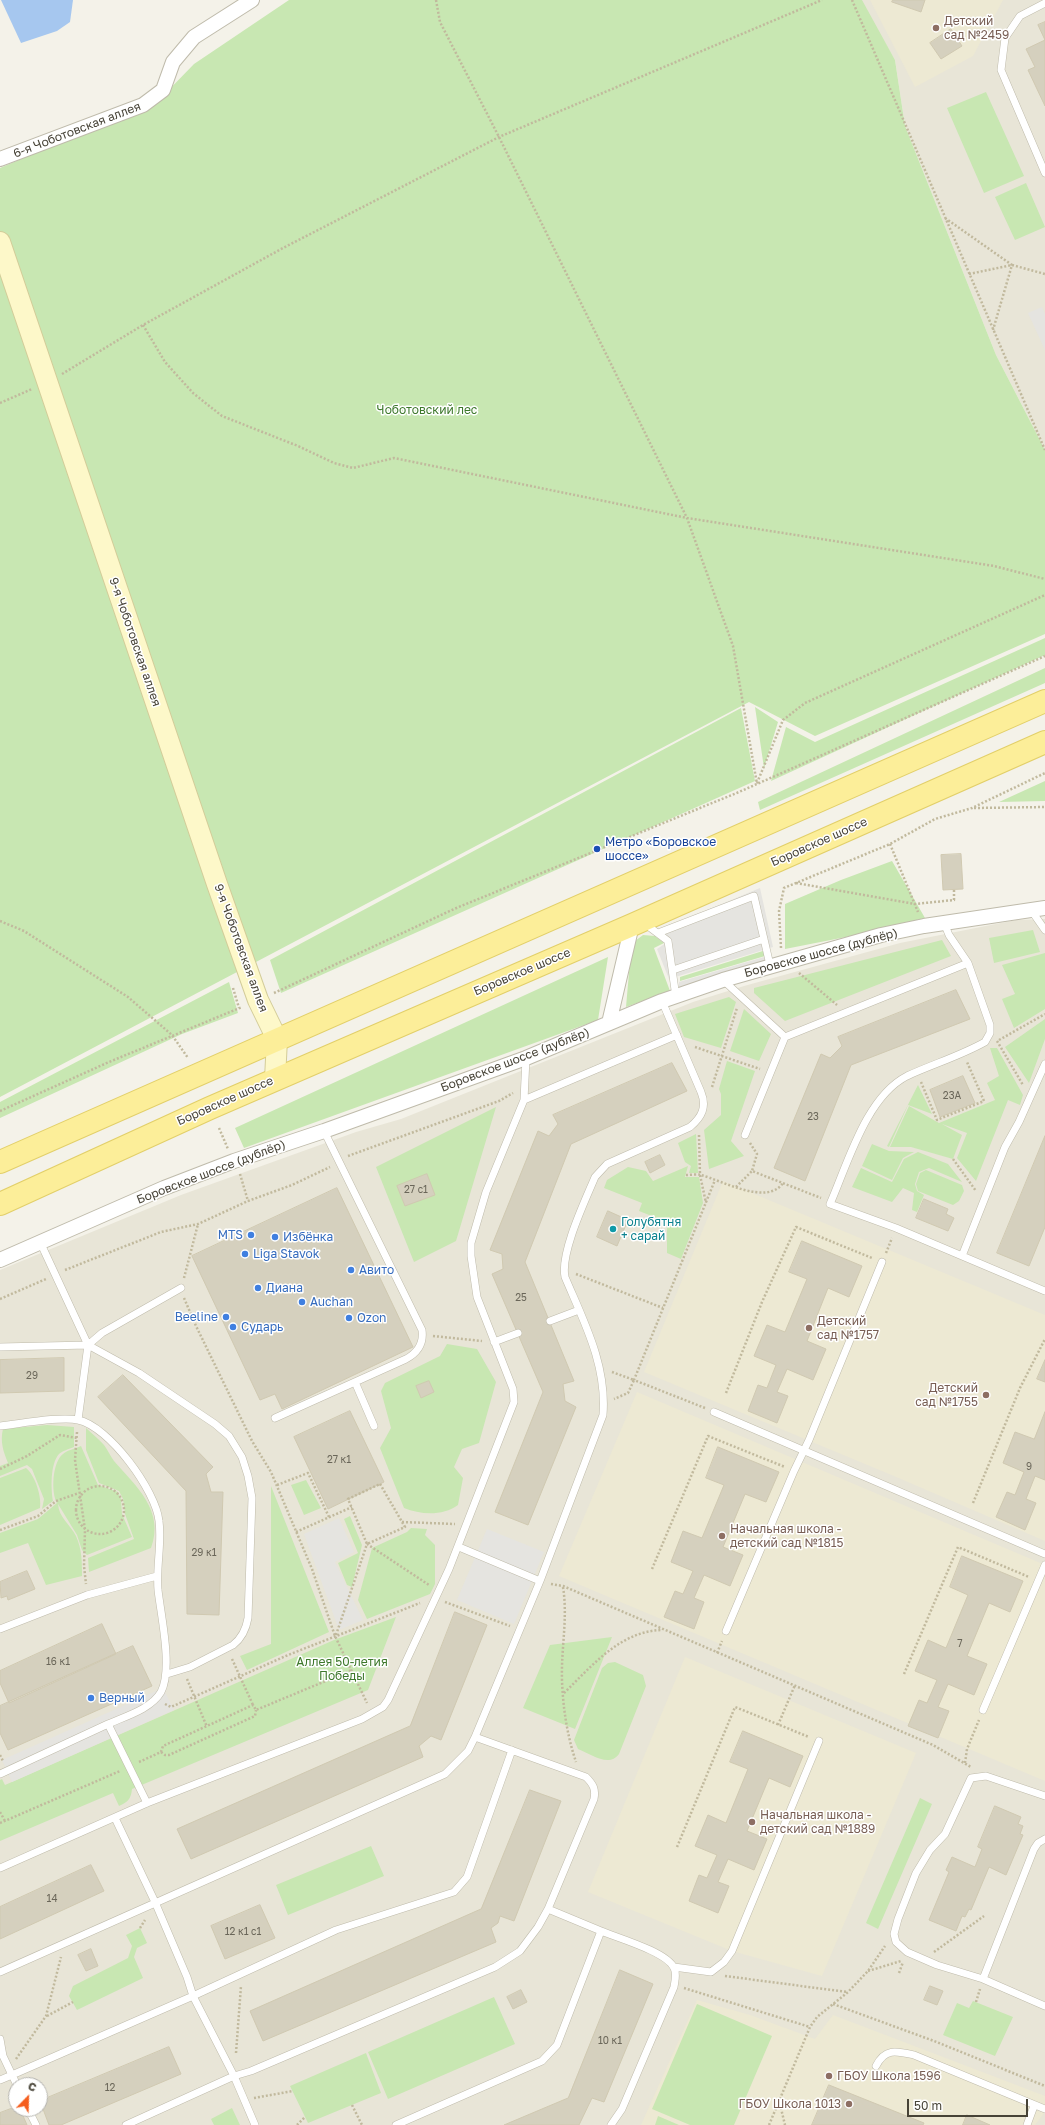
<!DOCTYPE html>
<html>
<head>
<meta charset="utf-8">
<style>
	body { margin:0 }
	#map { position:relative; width:1045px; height:2125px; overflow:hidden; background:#f4f2e9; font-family:"Golos Text",sans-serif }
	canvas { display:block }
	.north { position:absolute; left:8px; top:2077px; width:40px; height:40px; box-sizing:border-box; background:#fff; border:1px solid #b5b4af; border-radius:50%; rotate:23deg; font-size:11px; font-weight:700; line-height:16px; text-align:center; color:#474337 }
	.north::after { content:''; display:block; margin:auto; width:14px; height:18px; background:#f55e1e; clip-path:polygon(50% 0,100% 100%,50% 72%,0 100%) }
	.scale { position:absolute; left:907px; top:2099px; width:121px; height:18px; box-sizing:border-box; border:2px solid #474337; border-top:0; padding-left:5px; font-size:12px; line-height:14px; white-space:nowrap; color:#474337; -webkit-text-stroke:3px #fff; paint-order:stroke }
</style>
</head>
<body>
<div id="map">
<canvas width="1045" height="2125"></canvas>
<div class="north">С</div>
<div class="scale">50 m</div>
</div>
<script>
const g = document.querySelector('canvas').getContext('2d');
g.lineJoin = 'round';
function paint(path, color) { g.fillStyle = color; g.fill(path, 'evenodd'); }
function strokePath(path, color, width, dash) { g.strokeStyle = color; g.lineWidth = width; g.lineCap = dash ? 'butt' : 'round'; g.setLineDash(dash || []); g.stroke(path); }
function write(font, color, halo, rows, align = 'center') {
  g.font = font + ' "Golos Text",sans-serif'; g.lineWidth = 3; g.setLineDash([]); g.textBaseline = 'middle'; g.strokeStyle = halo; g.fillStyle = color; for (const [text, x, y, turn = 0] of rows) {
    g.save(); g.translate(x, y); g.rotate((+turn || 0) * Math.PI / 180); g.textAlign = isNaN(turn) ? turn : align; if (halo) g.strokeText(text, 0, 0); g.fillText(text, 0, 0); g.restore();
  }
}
const residential = new Path2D(`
	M859,0H1045V450L996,355L905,126L895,60Z
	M1045,919V2125H0V1270L181,1195L356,1132L401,1119L693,1002L744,986L900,943L1016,920ZM16,2085H40V2109H16Z`);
const education = new Path2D(`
	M870,0H1003L973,56L915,87Z
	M723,1181L1045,1315V1541L894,1476L644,1372Z
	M637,1392L1045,1565V1781L559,1576Z
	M685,1657L916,1753L822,1976L732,1951L588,1892Z
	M697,2000L750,2015L815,2039L833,2015L1045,2096V2112L1035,2125H641Z`);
const green = new Path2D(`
	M289,0H862L895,60L905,126L996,355L1045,450V634L815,736L749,702L0,1097V168L158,101L194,64Z
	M986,92L1024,176L984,193L947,108Z
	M1026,183L1045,227L1015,240L995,197Z
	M1045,638V655L771,781L786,727L815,742Z
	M1045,668V683L760,810L758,802Z
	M755,707L778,722L764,768Z
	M741,708L755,781L281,993L270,960Z
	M1045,781V801L999,802Z
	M892,861L925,918L851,936L785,949V904L841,880Z
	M1033,930L1040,952L994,963L989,938Z
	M643,935L655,936L664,943L654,948L670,991L626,1007L631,950L635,941Z
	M942,940L951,956L785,1021L754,993V988Z
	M766,950L765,956L680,981V977Z
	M1045,953V1009L1014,1028L1002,999L1015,994L1002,965Z
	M608,957L598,1020L244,1148L235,1128Z
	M229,982L238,1013L182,1034L0,1118V1102Z
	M729,997L736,1002L721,1048L684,1037L675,1014Z
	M744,1009L771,1034L759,1061L730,1051Z
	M1045,1019V1039L1029,1083L1005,1047Z
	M990,1048H997L1023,1095L1020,1105L1008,1100L976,1181L957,1158L967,1133L942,1124L962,1135L953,1159L911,1147H890L909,1106L939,1123L995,1100L987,1083L999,1076Z
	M727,1061L755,1071L731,1141L744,1156L709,1169L704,1130L721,1115V1094L719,1089Z
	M918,1085L932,1114L908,1105L889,1147L887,1146Z
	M496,1107L456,1241L414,1262L376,1167Z
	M696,1134L698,1173H689L691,1166L685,1162L678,1143Z
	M872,1144L889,1151L914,1152L903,1158L892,1180L862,1166Z
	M918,1152L948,1164L962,1182L929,1168L919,1172L915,1184L917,1191L924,1195L917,1212L912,1210L914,1193L903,1188L892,1202L852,1187L861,1168L892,1182L904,1159Z
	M688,1166L685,1177H699L703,1203L681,1259L667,1253V1222L639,1211L642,1203L604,1188L607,1180L628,1167L646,1171L653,1181Z
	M926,1170L962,1185L964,1191L959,1201L953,1205L918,1191L916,1184L920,1173Z
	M447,1344L477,1349L496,1382L479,1443L462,1449L454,1467L463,1478L458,1505C443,1516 421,1515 404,1508L380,1448L391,1428L381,1391L385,1383L440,1356Z
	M47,1425L74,1427V1447C69,1449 62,1451 59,1454C50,1464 51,1489 53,1501L42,1509L44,1499L32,1469L27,1465L0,1476V1466L8,1463C3,1451 0,1441 3,1429Z
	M86,1428C92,1434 99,1439 104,1445C108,1450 110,1456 114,1461C136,1486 165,1511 151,1548L89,1572L88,1558L134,1539L125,1514L123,1499L119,1491L99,1483L86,1450Z
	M81,1446L98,1485L118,1492L121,1499L122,1514L132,1537L87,1555L82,1550L77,1535L58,1504C59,1518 70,1524 76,1536C82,1549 82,1562 82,1576L46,1585L28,1543L0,1553V1533L38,1519L57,1503C51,1493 52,1462 63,1454C67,1450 75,1449 81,1446Z
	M26,1468C35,1475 42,1497 40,1508L0,1525V1478Z
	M306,1480L321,1508L304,1515L291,1485Z
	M271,1486L329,1632L247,1670L240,1656L271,1644Z
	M350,1516L362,1545L352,1587L347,1585L338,1563L358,1553L344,1519Z
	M411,1528L427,1529L425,1535L435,1545V1584L430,1594L367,1619L358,1600L372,1548L407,1532Z
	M396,1617L368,1690L132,1789C131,1799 128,1802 119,1806L113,1793L0,1841V1780L2,1779L5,1785L334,1640Z
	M612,1637L575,1729L523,1708L550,1645Z
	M615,1662L643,1675L646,1686L619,1754C609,1768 591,1754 578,1749L574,1740L602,1668L608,1663Z
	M920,1798L932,1804L878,1929L866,1923Z
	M371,1846L384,1876L288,1915L276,1885Z
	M140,1928L147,1943L137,1948L134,1957L143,1978L77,2010L69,1996L73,1986L128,1958L132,1946L126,1935Z
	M494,1997L515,2044L388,2099L368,2052Z
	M973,2001L1013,2017L995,2056L943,2035L957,2003L969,2008Z
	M697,2004L772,2036L734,2125H690L652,2109Z
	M366,2053L381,2093L308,2123L290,2086Z
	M232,2108L240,2125H214L211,2119Z
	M658,2116L679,2125H655Z`);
const parking = new Path2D(`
	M1042,307L1045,314V350L1028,313Z
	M760,888L773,947L669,979L657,949L666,943L652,933Z
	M764,957L766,963L679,991V982Z
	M339,1518L354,1552L335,1562L363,1620L339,1630L304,1534Z
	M487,1529L544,1552L514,1624L457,1600Z
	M163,1688L174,1710L12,1782L2,1760Z`);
const water = new Path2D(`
	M1,0H73L70,22L57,31L21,43Z`);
const building = new Path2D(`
	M893,0H925L921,12L892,2Z
	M1045,22V106L1028,70L1035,67L1026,49L1045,40L1038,25Z
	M951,29L962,46L941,59L930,43Z
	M961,854L963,889L943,890L941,855Z
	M956,990L970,1019L851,1065L805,1181L774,1168L821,1054L830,1058L842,1046L838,1037Z
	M672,1063L687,1091L571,1144L525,1262L574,1381L563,1384L565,1401L576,1407L528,1525L495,1512L543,1392L492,1274L503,1269L502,1254L490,1250L538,1131L549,1136L558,1124L553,1115Z
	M963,1076L975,1103L940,1117L930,1090Z
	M1045,1136V1227L1029,1266L997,1253Z
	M660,1155L665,1165L650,1173L645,1162Z
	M427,1174L435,1195L405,1206L397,1186Z
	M337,1188L413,1347L282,1409L275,1394L260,1400L192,1256Z
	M924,1199L948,1209L946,1214L954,1218L948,1231L916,1218Z
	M608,1211L628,1220L617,1246L597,1237Z
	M802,1241L862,1266L849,1297L828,1288L807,1341L826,1349L813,1380L787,1369L777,1392L788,1396L777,1423L748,1411L758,1385L767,1388L776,1365L754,1356L767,1325L785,1332L807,1279L789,1272Z
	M64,1358V1391L0,1393V1360Z
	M1045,1360V1382L1037,1379Z
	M123,1375L213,1467L206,1474L211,1492H223L219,1615L187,1614L186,1491L98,1397Z
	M429,1381L434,1392L421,1398L416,1386Z
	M350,1411L384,1482L328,1509L294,1437Z
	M1045,1412V1480L1035,1476L1026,1499L1036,1503L1025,1530L996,1517L1007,1492L1015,1495L1024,1472L1003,1463L1015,1432L1034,1439Z
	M718,1447L779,1472L766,1502L745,1494L723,1547L743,1555L730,1586L704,1575L694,1598L704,1602L694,1629L664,1617L675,1591L683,1594L693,1571L671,1562L683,1531L702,1538L724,1485L706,1478Z
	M962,1556L1023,1581L1010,1612L989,1603L967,1656L987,1664L974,1695L948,1684L938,1707L949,1711L938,1738L908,1726L919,1700L927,1703L937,1680L915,1671L928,1640L946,1648L968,1595L950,1587Z
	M27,1571L35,1589L8,1600L7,1596L1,1598L0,1582Z
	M455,1612L487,1625L441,1740L431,1736L419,1746L423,1757L191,1859L177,1829L410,1726Z
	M102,1624L116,1654L9,1703L0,1683V1671Z
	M133,1646L152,1686L8,1750L0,1733V1706Z
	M743,1731L803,1756L790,1787L769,1778L747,1831L767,1839L754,1870L728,1859L718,1882L729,1886L718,1913L689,1901L699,1875L707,1878L717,1855L695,1846L708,1815L726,1823L748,1769L730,1762Z
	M530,1790L561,1801L514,1921L500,1916L498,1923L491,1928L496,1942L263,2041L250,2011L481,1909Z
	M995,1806L1021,1817L1018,1824L1023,1826L1020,1834L1023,1835L1006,1875L989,1867L971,1910L969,1909L965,1917L962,1916L956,1931L929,1920L949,1872L946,1870L952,1857L975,1867L982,1849L978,1847Z
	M91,1865L104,1891L0,1939V1907Z
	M260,1905L275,1938L225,1959L211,1926Z
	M91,1949L98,1966L86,1971L78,1955Z
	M620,1970L653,1984L604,2102L592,2098L579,2125H504L568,2098Z
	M930,1986L943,1991L937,2005L924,2000Z
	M521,1990L527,2002L513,2009L507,1997Z
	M169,2047L181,2074L61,2125H49L40,2101Z
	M829,2085L924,2123L923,2125H812Z
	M16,2107V2109H20L27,2125H0V2113Z
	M967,2115L990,2125H963Z`);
const path = new Path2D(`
	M436,0L440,22L499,137L687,518L733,646L757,784
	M852,0L1045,450
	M945,218L1012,265L993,330
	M969,274L1012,265L1045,274
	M143,325L165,362L193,393L222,416L298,446L334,463L353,468L394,458L687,518L994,566L1045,579
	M62,374L143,325L283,248L499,137L822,0
	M0,403L32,389
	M757,783L783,720L805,703L1045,595
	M974,808L1045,807
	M890,844L918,912
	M796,883L915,904L954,900V889
	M0,921L24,931L128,997L172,1035L188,1058
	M781,948L779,911L784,888L890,844L935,819L972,808L1045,773
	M799,973L837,1005
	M233,988L239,1008
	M274,993L454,909L739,792L1045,656
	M999,1040L1045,1014
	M997,1041L1023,1085
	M695,1047L760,1069
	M921,1082L937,1120L984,1101L967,1062
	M712,1087L737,1008
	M0,1111L109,1062L242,1007
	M219,1128L228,1149
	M699,1135L700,1175L706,1203
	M750,1143L757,1154L752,1171L821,1198
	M348,1156L499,1101L513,1093
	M953,1159L976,1191
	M240,1174L248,1201
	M686,1175C691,1175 697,1174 701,1175C723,1181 767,1206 783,1183
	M736,1187L752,1171
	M886,1253L892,1238
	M65,1270L161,1232L198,1224L248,1201L292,1185L330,1167
	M576,1274L663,1308
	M184,1278L198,1224
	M184,1298L196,1326L252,1441L271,1472L312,1569L335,1636L367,1703
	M0,1299L46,1279
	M433,1336L482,1341
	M612,1372L634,1380L628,1393L614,1399
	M726,1393L762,1302L796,1227L872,1258
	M705,1408L634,1380L715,1180
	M77,1432L75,1460L85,1530L84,1566L86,1584
	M0,1469L27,1456L60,1435L77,1438
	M380,1484L405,1527L367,1544L348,1499Z
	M277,1485L308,1473L329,1517
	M76 1510a24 24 0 1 1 48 0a24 24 0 1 1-48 0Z
	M973,1503L1020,1388L1045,1339
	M402,1522L455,1524
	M0,1530L38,1516L56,1501L79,1493
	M296,1532L352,1507
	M652,1569L708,1436L785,1467
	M551,1584L563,1586L933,1745L971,1767
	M563,1587C568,1618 561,1648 562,1680C563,1708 567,1735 576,1762
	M445,1602L510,1626
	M336,1635L367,1544L429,1585
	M717,1653L722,1641
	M232,1659L253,1705
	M904,1674L958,1547L1029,1577
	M187,1679L207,1727
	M564,1693C592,1666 620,1631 662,1630
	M165,1704L171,1707L288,1655L420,1603
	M778,1725L795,1685
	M161,1752L165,1755H169L255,1716L256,1710
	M0,1755L3,1761
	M139,1762L161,1752L163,1746L253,1705L256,1710L352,1670
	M965,1763L967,1749L979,1720
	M0,1812L5,1821
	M0,1823L120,1771
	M677,1847L735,1707L809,1737
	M140,1928L145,1920
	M934,1952L984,1916
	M868,1971L901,1961
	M899,1973L903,1962
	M725,1976L847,1992
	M684,1988L810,2027
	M976,2002L980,1989
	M833,2004L934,2041L1045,2086
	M47,2016L73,2002
	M236,2053L241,1986
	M16,2059L46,2016L61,1957
	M254,2098L293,2091
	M779,2100L785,2125
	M352,2105L362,2125
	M297,2125L305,2117
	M769,2125L810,2027L817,2017L848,1992L868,1971L885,1946`);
const lane = new Path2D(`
	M1045,3L1020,16L1005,38L1001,70L1045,173
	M1031,910L1045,930
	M644,923L668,941L676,997
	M944,923L949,935L968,963L990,1025V1033L985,1042C960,1056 933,1064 907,1076C866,1097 848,1163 830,1204L896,1228L1045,1291
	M658,933L754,896L770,965
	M673,970L764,939
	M723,980L785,1037L745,1135
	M785,1037L968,963
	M524,1100L677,1035
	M41,1244L88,1345L78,1420
	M962,1256L1005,1147L1019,1122L1045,1064
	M550,1321L579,1310
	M494,1342L518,1333
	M88,1345L102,1333L181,1288
	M0,1347L88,1345L139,1373L215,1424L229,1436L242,1457L248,1476L252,1498L248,1618C246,1630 242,1638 233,1645L190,1667L167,1674
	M355,1382L374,1426
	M714,1412L1045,1554
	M275,1418L406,1359C417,1353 424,1344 422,1330L324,1131
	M0,1426C20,1424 59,1416 78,1420C109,1426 156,1491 159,1521C162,1543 156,1567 158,1590C161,1616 173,1669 161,1692C151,1709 126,1716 108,1724
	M459,1547L540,1581
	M0,1629L87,1595L157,1576
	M726,1631L794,1471L809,1440L882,1262
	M983,1710L1045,1565
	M0,1774L108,1724L147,1803
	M1045,1796L986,1776L971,1778L945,1834L930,1850L916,1873L898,1919L894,1934L896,1942L907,1952L937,1965L983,1979L1045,2006
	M115,1818L155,1902L187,1977L193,1996L234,2076L255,2125
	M0,1868L147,1803L362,1719L383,1707L388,1700L449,1569L514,1402L513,1389L477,1297L471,1256V1243L486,1192L524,1100L526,1058
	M548,1909L601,1931
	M674,1967L711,1972L724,1962L732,1951L819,1741
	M0,1972L445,1774L468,1751L475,1737
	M983,1979L1034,1849L1038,1843L1045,1839
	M0,2039L3,2056L12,2075L0,2080
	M876,2066C885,2048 896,2051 914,2055L1045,2109
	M17,2085L12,2075L193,1996L336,1930L454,1892L467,1877L512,1750
	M28,2109L36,2125
	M126,2125L234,2076L251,2071L495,1967L520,1951L538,1927L548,1909L594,1799C596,1789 593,1784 586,1777L475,1737L540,1581L603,1415C607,1365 584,1322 565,1277C560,1253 585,1201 595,1177L607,1164L690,1127C702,1117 707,1107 701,1092L662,1001
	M396,2125L542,2061L557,2045L601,1931C618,1938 667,1952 674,1968C677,1974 675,1980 674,1987L622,2109L611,2125
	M1027,2125L1034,2106`);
const street = new Path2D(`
	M0,159L143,105L163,90L173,62L194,37L252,0
	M609,1023L632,925
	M0,1260L164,1188L234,1161L324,1131L526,1058L662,1001L723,980L881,935L924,926L1045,908`);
const secondary = new Path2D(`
	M0,242L217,884L258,1000L277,1039L275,1079`);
const primary = new Path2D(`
	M0,1162L1045,701
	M0,1204L210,1108L632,925L1045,742`);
const markers = [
	[936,28,4,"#8d6e63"],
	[597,849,4,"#1a4fb4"],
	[613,1229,4,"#0f9aa8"],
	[251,1235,4,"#3f7fe0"],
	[275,1237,4,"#3f7fe0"],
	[245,1254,4,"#3f7fe0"],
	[351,1270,4,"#3f7fe0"],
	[258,1288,4,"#3f7fe0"],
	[302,1302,4,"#3f7fe0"],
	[226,1317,4,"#3f7fe0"],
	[349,1318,4,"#3f7fe0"],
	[233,1327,4,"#3f7fe0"],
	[809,1328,4,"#8d6e63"],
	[986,1395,4,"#8d6e63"],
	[722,1536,4,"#8d6e63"],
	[91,1698,4,"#3f7fe0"],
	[752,1822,4,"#8d6e63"],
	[829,2076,4,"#8d6e63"],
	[849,2104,4,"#8d6e63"]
];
const numberNames = [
	["23А",952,1096],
	["23",813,1117],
	["27 с1",416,1190],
	["25",521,1298],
	["29",32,1376],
	["27 к1",339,1460],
	["9",1029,1467],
	["29 к1",204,1553],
	["7",960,1644],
	["16 к1",58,1662],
	["14",52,1899],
	["12 к1 с1",243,1932],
	["10 к1",610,2041],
	["12",110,2088]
];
const educationNames = [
	["Детский",944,21],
	["сад №2459",944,35],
	["Детский",817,1321],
	["сад №1757",817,1335],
	["Детский",978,1388,"right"],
	["сад №1755",978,1402,"right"],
	["Начальная школа -",730,1529],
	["детский сад №1815",730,1543],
	["Начальная школа -",760,1815],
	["детский сад №1889",760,1829],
	["ГБОУ Школа 1596",837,2076],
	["ГБОУ Школа 1013",841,2104,"right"]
];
const streetNames = [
	["6-я Чоботовская аллея",77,130,-21],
	["9-я Чоботовская аллея",135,642,71],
	["Боровское шоссе",819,842,-24],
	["9-я Чоботовская аллея",241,948,70],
	["Боровское шоссе (дублёр)",821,953,-15],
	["Боровское шоссе",522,972,-23],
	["Боровское шоссе (дублёр)",515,1060,-21],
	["Боровское шоссе",225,1101,-24],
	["Боровское шоссе (дублёр)",211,1172,-21]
];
const parkNames = [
	["Чоботовский лес",427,410],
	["Аллея 50-летия",342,1662],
	["Победы",342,1676]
];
const transitNames = [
	["Метро «Боровское",605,842],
	["шоссе»",605,856]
];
const cultureNames = [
	["Голубятня",621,1222],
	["+ сарай",621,1236]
];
const shopNames = [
	["MTS",243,1235,"right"],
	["Избёнка",283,1237],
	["Liga Stavok",253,1254],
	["Авито",359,1270],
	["Диана",266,1288],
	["Auchan",310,1302],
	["Beeline",218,1317,"right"],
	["Ozon",357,1318],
	["Сударь",241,1327],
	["Верный",99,1698]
];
paint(residential, '#e8e5d7');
paint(education, '#ede9d3');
paint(green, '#c8e7b2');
paint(parking, '#e5e4e0');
paint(water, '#a6c7ef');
paint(building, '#d5d0be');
strokePath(building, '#d0c9b1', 1);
strokePath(lane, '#bfbbab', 8);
strokePath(street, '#bfbbab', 16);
strokePath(secondary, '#d3cc99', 22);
strokePath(primary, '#e2cf69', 24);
strokePath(path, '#c1b99d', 2.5, [2, 2]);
strokePath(lane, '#fff', 7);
strokePath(street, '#fff', 14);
strokePath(secondary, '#fdf8c9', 20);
strokePath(primary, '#fcee99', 22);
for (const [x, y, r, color] of markers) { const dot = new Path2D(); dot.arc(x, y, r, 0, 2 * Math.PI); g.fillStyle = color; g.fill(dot); strokePath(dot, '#fff', 1.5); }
write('10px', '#6a6659', null, numberNames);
write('12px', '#785e54', '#fff', educationNames, 'left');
write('12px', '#474337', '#fff', streetNames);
write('12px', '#3d782b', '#fff', parkNames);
write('12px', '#164399', '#fff', transitNames, 'left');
write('12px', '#0d838f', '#fff', cultureNames, 'left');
write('12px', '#366cbe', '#fff', shopNames, 'left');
</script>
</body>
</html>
